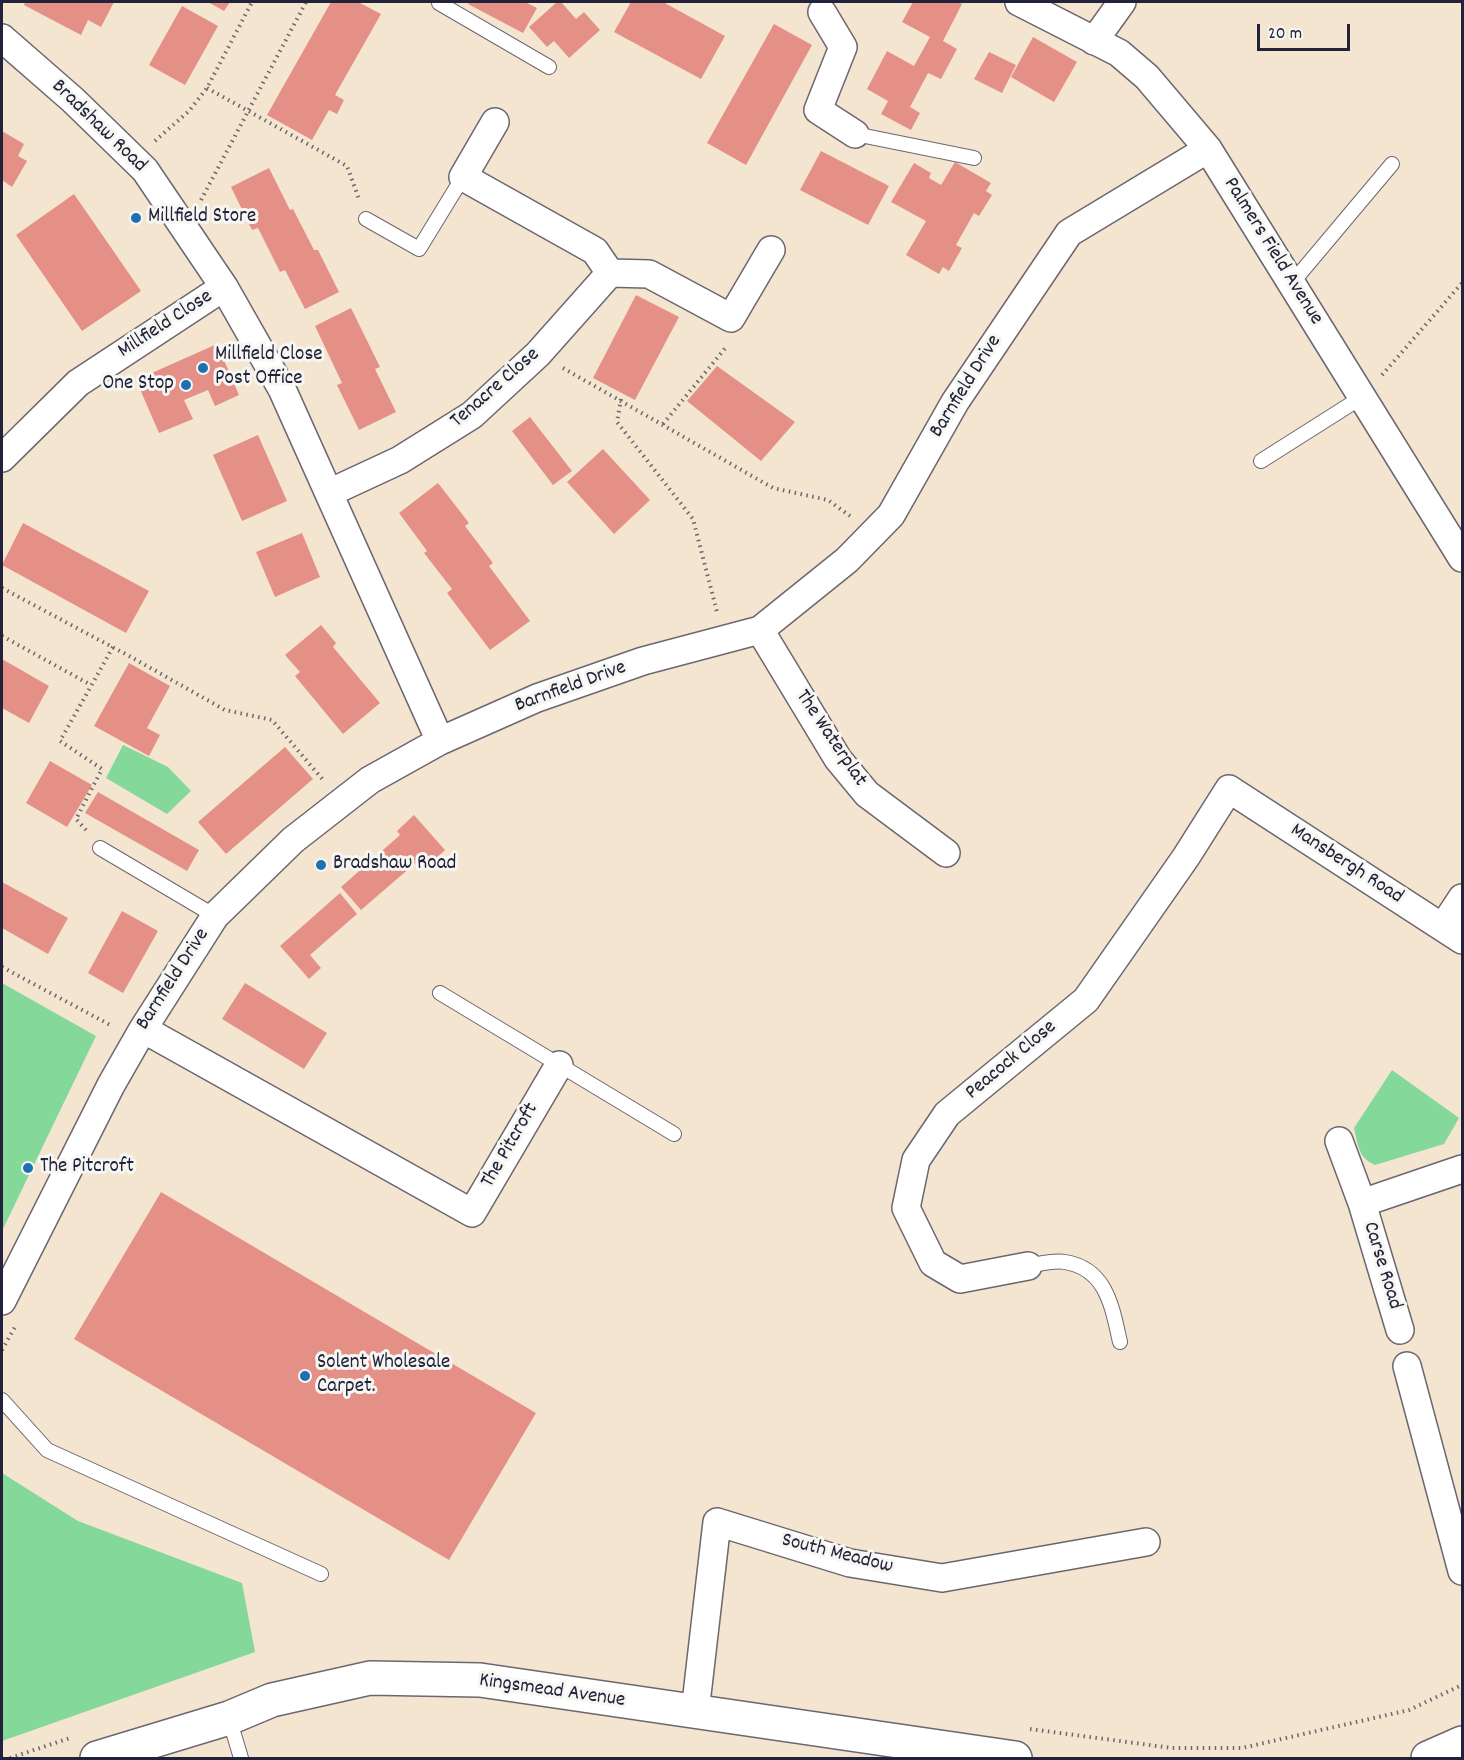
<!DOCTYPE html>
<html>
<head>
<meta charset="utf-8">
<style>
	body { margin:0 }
	#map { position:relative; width:1464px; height:1760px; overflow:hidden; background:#f4e5d0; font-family:Dekko,sans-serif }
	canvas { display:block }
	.frame { position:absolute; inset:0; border:3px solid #22223b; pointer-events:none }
	.scale { position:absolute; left:1257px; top:24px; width:93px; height:27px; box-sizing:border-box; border:3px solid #22223b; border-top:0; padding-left:8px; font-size:18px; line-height:21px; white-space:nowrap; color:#22223b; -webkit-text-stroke:4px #f6f6f2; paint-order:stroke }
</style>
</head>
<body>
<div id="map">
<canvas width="1464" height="1760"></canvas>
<div class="frame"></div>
<div class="scale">20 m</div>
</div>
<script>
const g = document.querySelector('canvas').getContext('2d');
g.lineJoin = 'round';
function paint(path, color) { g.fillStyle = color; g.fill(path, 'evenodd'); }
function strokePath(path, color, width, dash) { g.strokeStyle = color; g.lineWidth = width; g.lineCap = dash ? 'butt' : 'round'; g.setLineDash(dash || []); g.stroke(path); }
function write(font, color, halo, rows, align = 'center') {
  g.font = font + ' Dekko,sans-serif'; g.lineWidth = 6; g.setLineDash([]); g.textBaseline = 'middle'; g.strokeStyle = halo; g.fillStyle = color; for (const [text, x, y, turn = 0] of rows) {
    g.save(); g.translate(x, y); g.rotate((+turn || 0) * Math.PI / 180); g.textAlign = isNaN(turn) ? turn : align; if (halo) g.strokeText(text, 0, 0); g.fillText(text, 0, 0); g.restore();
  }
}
const green = new Path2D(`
	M123,745L168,767L191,791L167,814L106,778Z
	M2,983L96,1036L2,1231Z
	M1392,1070L1459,1118L1444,1144L1375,1165C1358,1158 1358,1144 1354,1128Z
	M2,1473L78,1521L242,1583L255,1652L2,1741Z`);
const building = new Path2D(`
	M25,2H114L101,27L88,20L81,35L24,5Z
	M208,2H230L224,11Z
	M331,2H358L381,14L335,95L344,100L337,114L329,110L312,140L267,115Z
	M470,2H525L537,8L523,33L468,4Z
	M557,2H561L576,19L584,12L600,30L569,58L554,41L547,47L529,27Z
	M631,2H663L725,36L701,79L614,32Z
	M913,2H958L962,4L943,41L957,49L941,79L928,73L910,107L920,113L911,130L881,114L888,101L867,89L887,51L914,66L930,37L902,22Z
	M182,6L218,26L185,85L149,65Z
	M774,24L812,45L746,165L707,143Z
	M1033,37L1077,62L1054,102L1011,77Z
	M989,52L1016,65L1002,93L974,79Z
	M2,131L24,144L18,156L27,161L12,187L2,180Z
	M821,151L889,186L868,225L800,190Z
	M955,162L991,183L986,191L992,195L979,216L974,213L956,245L962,248L949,271L943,267L939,274L906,255L926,221L891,202L914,163L931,173L929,178L941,185Z
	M269,168L290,210L293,209L314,250H318L339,292L305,309L285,270L280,272L258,228L252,230L231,187Z
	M74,194L141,291L82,331L16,235Z
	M636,295L679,317L635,400L593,378Z
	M351,308L380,367L375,369L396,412L359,430L337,385L342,383L315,326Z
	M217,344L239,395L215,406L208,390L184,400L193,419L159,433L136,380Z
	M717,366L795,422L761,461L687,401Z
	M530,417L572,471L553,485L512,431Z
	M258,435L287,501L242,521L213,455Z
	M603,449L650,500L614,534L567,482Z
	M438,483L469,523L465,526L493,563L489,566L530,621L490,650L447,593L452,589L424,553L427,551L399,513Z
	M23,523L149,591L126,633L2,565Z
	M302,533L320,577L275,597L256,552Z
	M321,625L336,643L333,647L380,703L343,734L295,676L300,672L285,655Z
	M2,659L49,686L29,723L2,708Z
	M129,663L170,686L147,728L160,735L149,756L94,726Z
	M285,747L313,779L226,854L198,822Z
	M50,761L92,785L67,827L26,803Z
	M98,792L199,850L187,871L85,813Z
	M414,815L445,850L426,868L419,860L361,910L341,887L400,835L397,831Z
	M2,882L68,918L48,954L2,928Z
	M340,893L357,914L310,955L321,968L309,979L280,946Z
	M122,911L158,931L123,993L88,973Z
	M245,983L327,1033L304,1069L222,1019Z
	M161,1192L536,1413L449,1560L74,1339Z`);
const path = new Path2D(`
	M207,88L347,166L359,199
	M155,141L189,111L207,88L252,2
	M201,200L306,2
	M563,368L773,488L828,500L850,516
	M1382,375L1462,283
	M621,399L617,422L693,519L717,612
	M663,424L727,346
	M2,588L131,657L225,710L272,720L324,781
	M2,636L91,685
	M86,830L76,819L102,769L60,741L113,647
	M2,967L112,1026
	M2,1350L15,1327
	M1030,1729L1172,1748H1242L1409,1710L1462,1685
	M10,1758L70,1738`);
const lane = new Path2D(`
	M440,2L439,3L549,67
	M855,134L974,158
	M366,219L419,249L463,177
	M1292,283L1392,164
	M1261,461L1362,397
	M100,848L215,916
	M440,993L674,1134
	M1028,1266C1039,1264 1054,1260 1065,1262C1107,1269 1112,1307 1120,1342
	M2,1400L47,1450L321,1574
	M229,1718L241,1758`);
const street = new Path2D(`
	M1019,2L1119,53L1147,77L1208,149L1462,558
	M822,12L843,47L818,110L855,134
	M2,38L73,100L145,170L224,287L282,389L440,741
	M1094,41L1122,2
	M495,122L463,177L595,251L610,273L649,274L731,318L771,250
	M2,458L78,383L224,287
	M329,493L400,460L472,415L538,354L610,273
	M760,630L838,759L867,794L946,853
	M1443,927L1462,898
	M143,1029L472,1213L559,1065
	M1339,1141L1362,1203L1400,1330
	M1362,1203L1462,1169
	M1028,1266L960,1279L933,1263L906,1208L916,1160L947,1114L1086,1000L1186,857L1229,789L1462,940
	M2,1301L111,1085L143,1029L215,916L293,840L370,780L440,741L537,698L643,661L760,630L847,560L891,515L955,402L1069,233L1208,149
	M1407,1366L1462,1571
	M695,1712L717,1522L850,1563L942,1578L1146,1542`);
const secondary = new Path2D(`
	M97,1758L229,1718L272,1700L370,1678L480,1680L1015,1758
	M1428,1758L1462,1743`);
const markers = [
	[136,218,6,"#1f6fb2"],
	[203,368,6,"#1f6fb2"],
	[186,385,6,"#1f6fb2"],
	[321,865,6,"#1f6fb2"],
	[28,1168,6,"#1f6fb2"],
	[305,1376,6,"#1f6fb2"]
];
const streetNames = [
	["Bradshaw Road",98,127,44],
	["Palmers Field Avenue",1272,252,58],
	["Millfield Close",166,325,-33],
	["Barnfield Drive",967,387,-58],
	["Tenacre Close",496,389,-41],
	["Barnfield Drive",571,688,-20],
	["The Waterplat",830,739,56],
	["Mansbergh Road",1346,865,33],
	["Barnfield Drive",174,980,-57],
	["Peacock Close",1012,1061,-40],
	["The Pitcroft",511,1146,-60],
	["Carse Road",1381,1266,73],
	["South Meadow",837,1555,14],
	["Kingsmead Avenue",552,1692,8]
];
const poiNames = [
	["Millfield Store",148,218],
	["Millfield Close",215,356],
	["Post Office",215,380],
	["One Stop",174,385,"right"],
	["Bradshaw Road",333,865],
	["The Pitcroft",40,1168],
	["Solent Wholesale",317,1364],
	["Carpet.",317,1388]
];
paint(green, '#83d89a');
paint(building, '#e59086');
strokePath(lane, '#6c666f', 16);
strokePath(street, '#6c666f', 30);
strokePath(secondary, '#6c666f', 36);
strokePath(path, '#6c666f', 4, [1.5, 4.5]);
strokePath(lane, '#fff', 14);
strokePath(street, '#fff', 27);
strokePath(secondary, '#fff', 33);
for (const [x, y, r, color] of markers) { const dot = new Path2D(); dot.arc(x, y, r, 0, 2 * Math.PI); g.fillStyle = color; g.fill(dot); strokePath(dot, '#f6f6f2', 2); }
write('21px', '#22223b', '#f6f6f2', streetNames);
write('21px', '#22223b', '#f6f6f2', poiNames, 'left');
</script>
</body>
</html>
